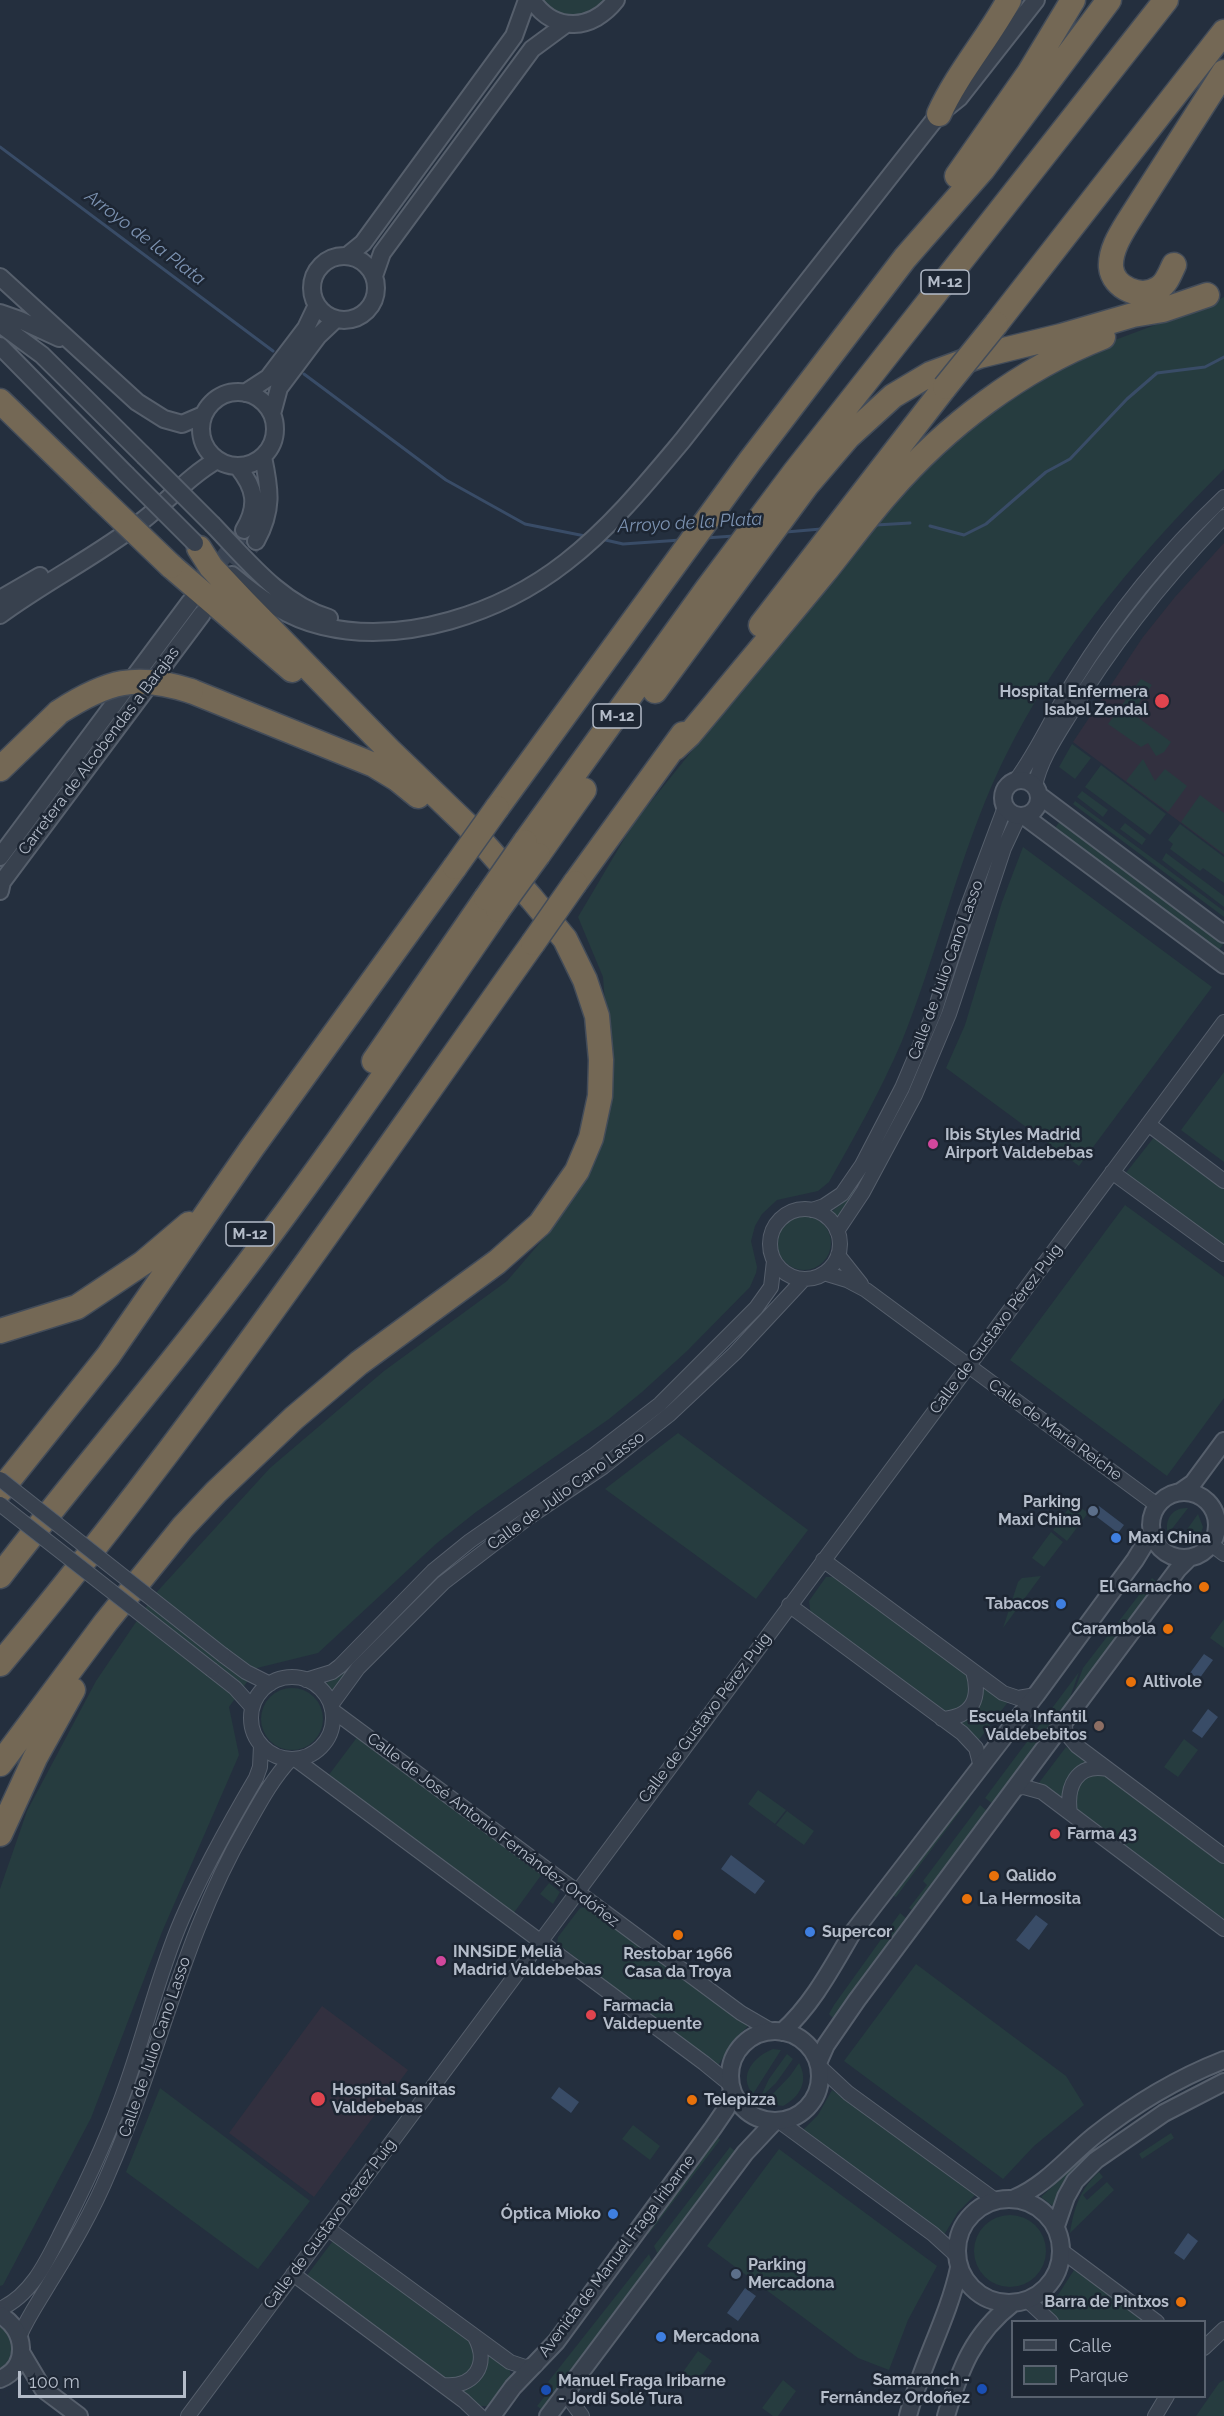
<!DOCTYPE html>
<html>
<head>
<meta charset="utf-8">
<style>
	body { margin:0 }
	#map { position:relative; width:1224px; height:2416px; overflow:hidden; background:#242f3e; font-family:Raleway,sans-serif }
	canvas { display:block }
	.legend { position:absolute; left:1011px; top:2320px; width:195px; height:78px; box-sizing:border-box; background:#1d2633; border:2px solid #59626f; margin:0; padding:8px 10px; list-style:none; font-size:18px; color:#b4bcc9 }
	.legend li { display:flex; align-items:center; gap:12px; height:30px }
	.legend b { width:30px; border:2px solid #59626f }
	.scale { position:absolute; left:18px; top:2371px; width:168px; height:27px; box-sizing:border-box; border:3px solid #b4bcc9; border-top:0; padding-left:8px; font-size:18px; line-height:21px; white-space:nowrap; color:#b4bcc9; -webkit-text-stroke:4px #1d2633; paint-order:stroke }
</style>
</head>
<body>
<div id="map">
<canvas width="1224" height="2416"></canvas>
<ul class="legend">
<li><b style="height:8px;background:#38414e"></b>Calle</li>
<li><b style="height:16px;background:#263c3f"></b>Parque</li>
</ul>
<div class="scale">100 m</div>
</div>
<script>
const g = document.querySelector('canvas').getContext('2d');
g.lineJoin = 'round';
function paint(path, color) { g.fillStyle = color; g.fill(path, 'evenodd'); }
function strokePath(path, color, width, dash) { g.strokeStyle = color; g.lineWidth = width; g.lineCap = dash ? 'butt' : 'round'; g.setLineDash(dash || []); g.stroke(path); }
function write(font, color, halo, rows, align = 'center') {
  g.font = font + ' Raleway,sans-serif'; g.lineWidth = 5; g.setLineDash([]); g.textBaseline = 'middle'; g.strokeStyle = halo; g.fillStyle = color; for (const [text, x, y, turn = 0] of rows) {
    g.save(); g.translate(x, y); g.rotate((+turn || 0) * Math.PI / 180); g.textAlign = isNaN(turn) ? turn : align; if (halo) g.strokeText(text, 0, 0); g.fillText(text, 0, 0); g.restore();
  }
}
const medical = new Path2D(`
	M1224,543V855L1073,742L1143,637L1175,597Z
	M322,2006L408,2070L314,2197L229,2133Z`);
const green = new Path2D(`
	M540,0H606C581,20 565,23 540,0Z
	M1224,297V469C1132,561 1045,664 992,785C956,868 936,957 902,1041C881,1090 855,1136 829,1182L818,1191L777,1200L762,1214L755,1226L751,1241L757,1267L756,1273L750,1287L687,1351L642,1392L609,1419L476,1512L437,1543L318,1653L257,1668L229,1707L239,1755L162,1932L91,2118L3,2285L0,2286V1889L27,1811L96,1681L155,1594L270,1468L384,1371L507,1281L544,1238L593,1165L611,1080L603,977L578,917L633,824L919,469L992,407L1088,350L1198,309Z
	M1141,679L1152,685L1132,713L1171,742L1164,752L1156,756L1148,743L1141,747L1108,724Z
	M1072,744L1091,758L1075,779L1059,767Z
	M1143,759L1155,781L1165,769L1187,786L1168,812L1126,781Z
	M1101,765L1166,814L1150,835L1085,787Z
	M1082,791L1108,810L1103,817L1077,797Z
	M1200,795L1224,813V854L1181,822Z
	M1075,801L1224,911V917L1073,804Z
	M1060,821L1224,943L1217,953L1053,831Z
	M1125,823L1146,839L1142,845L1120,829Z
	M1180,824L1224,857V883L1203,868L1200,871L1170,849L1173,844L1168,840Z
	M1023,847L1212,987L1079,1166L946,1068L965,1025L1002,902Z
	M1166,853L1224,896V907L1162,860Z
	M1224,1072V1162L1181,1130Z
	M1155,1136L1224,1188V1249L1125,1174Z
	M854,1189L857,1191L838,1219L831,1212L845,1201Z
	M1125,1205L1224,1277V1398L1167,1476L1010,1360Z
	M777 1243a27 27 0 1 1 54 0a27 27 0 1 1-54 0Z
	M678,1433L808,1530L756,1599L605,1489Z
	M1073,1502L1088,1513L1067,1541L1053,1530Z
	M1188,1508L1168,1534C1164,1520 1172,1507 1188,1508Z
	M1198,1514L1203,1527C1200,1540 1190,1546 1178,1542Z
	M1051,1532L1063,1542L1044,1567L1032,1558Z
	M1041,1576L1003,1628L1018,1582L1022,1578Z
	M826,1577H839L1008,1702L978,1741L811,1617L809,1601Z
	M1152,1578L1157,1582L1071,1700L1083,1668Z
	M1224,1619V1648L1210,1638Z
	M349,1667L351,1669L331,1693L324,1684L342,1675Z
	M1079,1672L1068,1703L993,1804L985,1798Z
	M261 1719a31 31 0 1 1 62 0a31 31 0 1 1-62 0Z
	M358,1736L542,1874L513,1914L328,1776Z
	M1184,1739L1198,1750L1178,1777L1164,1767Z
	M1066,1747L1224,1863V1925L1038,1784Z
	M758,1790L786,1810L775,1824L748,1804Z
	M968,1796L970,1798L896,1897L893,1896Z
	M980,1805L987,1811L913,1911L909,1908L927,1885L923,1881Z
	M787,1811L814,1831L804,1845L776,1825Z
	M549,1883L560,1892L553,1904L540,1894Z
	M584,1907H589L749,2025L735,2039L717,2067L557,1943L558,1937L580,1908Z
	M900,1913L907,1919L833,2018L829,2014L834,2005Z
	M916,1964L1066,2076L1084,2105L1034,2146L1003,2179L844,2061Z
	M773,2049L781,2050L753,2094C737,2075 755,2056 773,2049Z
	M787,2054L793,2059L776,2083L760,2098L769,2079Z
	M799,2063C809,2081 800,2097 783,2106L764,2103L790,2076Z
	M160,2088L310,2201L258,2269L126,2172Z
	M832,2090L975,2195L958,2212L944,2235L803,2130L818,2115Z
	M633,2125L660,2146L650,2160L622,2139Z
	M1171,2133L1174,2138L1142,2159L1139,2154Z
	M718,2137L720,2140L648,2235L647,2232Z
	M730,2147L735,2151L658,2255L654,2246Z
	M779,2149L937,2266L908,2320L889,2370L858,2358L707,2246Z
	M1085,2156L1088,2158L1059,2194L1054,2207L1041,2197Z
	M1099,2172L1103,2177L1083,2195L1087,2200L1107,2182L1114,2190L1070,2233C1074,2208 1080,2189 1099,2172Z
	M974 2251a36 36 0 1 1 72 0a36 36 0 1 1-72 0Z
	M338,2240L509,2366L511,2377L488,2406H478L308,2279V2274L332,2242Z
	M649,2254L652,2262L542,2410L537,2406L553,2386L548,2382Z
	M1074,2270L1144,2321H1061L1044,2309L1058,2295Z
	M0,2325C15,2338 16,2357 0,2370Z
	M698,2351L712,2361L692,2389L678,2379Z
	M783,2380L796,2391L778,2416H773L762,2408Z
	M1224,2380V2416H1196L1219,2383Z`);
const water = new Path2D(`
	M1099,1506L1124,1525L1118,1533L1093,1514Z
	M1204,1654L1213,1660L1199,1679L1190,1673Z
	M1208,1709L1218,1717L1202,1738L1192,1731Z
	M731,1855L765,1881L755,1894L721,1869Z
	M1036,1915L1048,1924L1029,1950L1016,1940Z
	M559,2087L579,2102L571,2113L551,2098Z
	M1188,2233L1198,2241L1184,2260L1174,2253Z
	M745,2288L756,2296L738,2321L727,2313Z`);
const stream = new Path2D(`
	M0,147L273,351
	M304,374L446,480L525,524L585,536
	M876,525L910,523
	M930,526L964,535L986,524L1046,472L1070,459L1127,399L1157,373L1205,367L1224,357
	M786,532L821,529
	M705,538L734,536
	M601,539L623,544L681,540`);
const tertiaryTunnel = new Path2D(`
	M221,586L256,541
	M192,599L244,530`);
const minor = new Path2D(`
	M1016,780C1039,749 1054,713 1074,681C1116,613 1166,552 1224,497
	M1035,786C1040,761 1056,737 1069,716C1113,643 1165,578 1224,517
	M1148,1124L1224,1181
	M1112,1172L1224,1254
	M770 1244a35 35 0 1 1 70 0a35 35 0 1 1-70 0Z
	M812,1210L824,1206L842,1194L862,1165L902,1088L935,1010L966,911L1005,807
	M837,1231L863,1192L915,1095L949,1014L1004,848L1019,816
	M838,1255L861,1284
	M824,1273L847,1280L866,1290L1157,1505
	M1211,1544L1224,1554
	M823,1560L1003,1693L1018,1698L1036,1695
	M789,1605L962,1733L976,1748L981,1767
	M223,1655L246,1672L270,1684
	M212,1670L235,1688L252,1707
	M251 1718a41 41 0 1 1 82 0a41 41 0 1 1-82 0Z
	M306,1680L332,1672L340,1666L433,1571L470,1541L594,1455L660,1404L756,1308L771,1287L774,1261
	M331,1705L358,1668L443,1583L529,1517L603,1467L670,1414L735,1353L804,1279
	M332,1710L741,2013L772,2031
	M942,1719C973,1717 981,1698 973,1671
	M1064,1722L1066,1733L1077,1746L1224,1856
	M295,1759L704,2063L731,2085
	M1015,1788L1024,1787L1042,1792L1224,1929
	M1070,1813C1066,1787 1076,1763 1107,1769
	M819,2066L848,2093L995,2200
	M779,2121L933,2234L956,2255
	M327,2228L510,2362L525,2367L536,2365
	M1062,2251L1157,2322
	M293,2274L464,2401L480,2416
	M1027,2300L1051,2322
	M0,2309C34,2294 49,2256 65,2225C89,2178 110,2133 127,2083C146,2029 159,1972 182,1919C203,1870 229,1824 256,1778L260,1767L261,1745
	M20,2335C28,2317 39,2301 49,2284C71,2248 93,2211 109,2172C159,2058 183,1935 246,1827C259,1804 272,1779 291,1759
	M1204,2348L1224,2329
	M443,2385C474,2388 490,2365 475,2337
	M568,2389L571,2401L582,2416
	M188,2416L1224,1022
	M1155,2416L1167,2396`);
const tertiary = new Path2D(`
	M532,0C555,34 593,30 616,0
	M347,256L363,243L514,36L527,0
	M312 288a32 32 0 1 1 64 0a32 32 0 1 1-64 0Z
	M374,276L382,253L532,49L566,24
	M0,277L137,402L164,419L182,424L203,415
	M0,313L20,320L59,338
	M0,324L42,355L144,456
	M0,346L126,474
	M201 429a37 37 0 1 1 74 0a37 37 0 1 1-74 0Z
	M245,393L268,378L306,328L317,305
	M272,414L279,388L318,336L336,319
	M238,467C255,488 259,505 244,530
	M213,525C246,559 281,604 329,618
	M256,541C273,510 270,490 263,457
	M232,575C259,598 288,618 322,626C403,646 501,613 566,562C610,528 646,484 682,441L939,114L959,98L1036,0
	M0,599L40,576
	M0,615C46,581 97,556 142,521C168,501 189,476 217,460
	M1003 798a18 18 0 1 1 36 0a18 18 0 1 1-36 0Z
	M1040,796L1224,934
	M1024,816L1224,965
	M0,857L190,602
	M0,891L2,882L202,614
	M1180,1492L1193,1483L1224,1441
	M1151 1525a33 33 0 1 1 66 0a33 33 0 1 1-66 0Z
	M730 2076a45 45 0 1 1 90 0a45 45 0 1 1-90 0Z
	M782,2032C812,2005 831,1969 851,1935L1036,1695L1135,1560L1152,1532
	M818,2063L826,2045L857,2000L1178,1569L1189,1558
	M1015,2198C1046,2185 1068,2157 1094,2136C1133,2105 1178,2078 1224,2060
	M957 2251a52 52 0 1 1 104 0a52 52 0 1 1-104 0Z
	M1056,2226L1066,2197L1075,2181L1096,2160L1164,2113L1224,2082
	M0,2315C26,2329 30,2367 0,2379
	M21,2352L43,2389L79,2416
	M492,2416L513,2387L556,2342L713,2128L726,2109L732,2090
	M548,2416L745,2153L775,2121
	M908,2416C921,2365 948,2319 959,2268
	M946,2416C960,2369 973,2334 1013,2303`);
const motorway = new Path2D(`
	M939,114C957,74 987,40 1009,0
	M957,176L1029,73L1073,0
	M1174,265C1170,273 1167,283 1159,288C1141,300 1113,288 1111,267C1110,251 1120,235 1128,222L1224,72
	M996,324L1224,32
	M0,401L101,499
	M171,566L292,670
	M761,625L945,387
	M191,691L374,765L397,779L418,796
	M655,691L807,485L848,437L893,396L930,374L979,356L1061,336L1133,315L1163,310L1207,295
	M675,748L689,735L715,704C751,660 787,618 823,574C845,547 865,519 888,493C946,426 1021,369 1103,337
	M0,769L59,712
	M497,808L750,461L905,258L983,169L1109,0
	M525,842L707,589L794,473L1166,0
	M538,855L584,790
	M575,883L683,734
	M374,1061L486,898
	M0,1331L77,1307L143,1263L189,1224
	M0,1491L108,1356L252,1148L455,867
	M0,1576C73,1481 151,1390 224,1295C320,1171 409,1040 498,910
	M0,1664C192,1435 360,1187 533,943
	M0,1764L106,1622L183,1527L216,1492L294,1418L359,1363L497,1262L540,1224L577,1171L591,1138L600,1096L601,1060L597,1016L585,980L565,939L532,899L468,826L389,750L244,602L211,567L199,548
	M0,1834L35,1758L73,1690`);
const minorBridge = new Path2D(`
	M0,1479L223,1655
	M0,1504L212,1670`);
const tertiaryBridge = new Path2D(`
	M144,456L213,525
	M126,474L195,543`);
const motorwayBridge = new Path2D(`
	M945,387L996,324
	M101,499L171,566
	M59,712C107,681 136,673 191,691
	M455,867L497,808
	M486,898L525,842
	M498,910L538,855
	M533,943L575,883`);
const markers = [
	[1162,701,8,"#e0444e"],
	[933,1144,6,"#d1479c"],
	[1093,1511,6,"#5c6f8a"],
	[1116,1538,6,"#3f7fe0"],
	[1204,1587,6,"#e8710a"],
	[1061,1604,6,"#3f7fe0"],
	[1168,1629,6,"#e8710a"],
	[1131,1682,6,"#e8710a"],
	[1099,1726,6,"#8d6e63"],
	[1055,1834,6,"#e0444e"],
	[994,1876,6,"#e8710a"],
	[967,1899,6,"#e8710a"],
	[810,1932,6,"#3f7fe0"],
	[678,1935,6,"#e8710a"],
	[441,1961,6,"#d1479c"],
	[591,2015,6,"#e0444e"],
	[318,2099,8,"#e0444e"],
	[692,2100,6,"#e8710a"],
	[613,2214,6,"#3f7fe0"],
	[736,2274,6,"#5c6f8a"],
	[1181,2302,6,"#e8710a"],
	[661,2337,6,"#3f7fe0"],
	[982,2389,6,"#1a4fb4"],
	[546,2390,6,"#1a4fb4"]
];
const shields = [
	[945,282,48],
	[617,716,48],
	[250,1234,48]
];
const shieldNames = [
	["M-12",945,282],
	["M-12",617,716],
	["M-12",250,1234]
];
const poiNames = [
	["Hospital Enfermera",1148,692,"right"],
	["Isabel Zendal",1148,710,"right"],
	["Ibis Styles Madrid",945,1135],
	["Airport Valdebebas",945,1153],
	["Parking",1081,1502,"right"],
	["Maxi China",1081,1520,"right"],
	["Maxi China",1128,1538],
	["El Garnacho",1192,1587,"right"],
	["Tabacos",1049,1604,"right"],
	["Carambola",1156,1629,"right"],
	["Altivole",1143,1682],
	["Escuela Infantil",1087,1717,"right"],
	["Valdebebitos",1087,1735,"right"],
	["Farma 43",1067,1834],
	["Qalido",1006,1876],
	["La Hermosita",979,1899],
	["Supercor",822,1932],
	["INNSiDE Meliá",453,1952],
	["Madrid Valdebebas",453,1970],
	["Restobar 1966",678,1954,"center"],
	["Casa da Troya",678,1972,"center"],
	["Farmacia",603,2006],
	["Valdepuente",603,2024],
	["Hospital Sanitas",332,2090],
	["Valdebebas",332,2108],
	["Telepizza",704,2100],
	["Óptica Mioko",601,2214,"right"],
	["Parking",748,2265],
	["Mercadona",748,2283],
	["Barra de Pintxos",1169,2302,"right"],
	["Mercadona",673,2337],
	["Samaranch -",970,2380,"right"],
	["Fernández Ordoñez",970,2398,"right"],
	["Manuel Fraga Iribarne",558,2381],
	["- Jordi Solé Tura",558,2399]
];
const streetNames = [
	["Carretera de Alcobendas a Barajas",99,751,-53],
	["Calle de Julio Cano Lasso",946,970,-70],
	["Calle de Gustavo Pérez Puig",996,1329,-53],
	["Calle de María Reiche",1055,1430,36],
	["Calle de Julio Cano Lasso",566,1491,-36],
	["Calle de Gustavo Pérez Puig",705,1718,-53],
	["Calle de José Antonio Fernández Ordóñez",493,1830,37],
	["Calle de Julio Cano Lasso",155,2047,-71],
	["Calle de Gustavo Pérez Puig",330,2224,-53],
	["Avenida de Manuel Fraga Iribarne",617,2256,-53]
];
const waterNames = [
	["Arroyo de la Plata",145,238,37],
	["Arroyo de la Plata",690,523,-3]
];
paint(medical, '#32303f');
paint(green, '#263c3f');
paint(water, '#394c67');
strokePath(stream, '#394c67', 3);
strokePath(tertiaryTunnel, '#3a4453', 16, [16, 8]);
strokePath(minor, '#565f6c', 16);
strokePath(tertiary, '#565f6c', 20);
strokePath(motorway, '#434c59', 27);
strokePath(minor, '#38414e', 14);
strokePath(tertiary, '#38414e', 16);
strokePath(motorway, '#746855', 24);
strokePath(minorBridge, '#565f6c', 16, []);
strokePath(tertiaryBridge, '#565f6c', 20, []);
strokePath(motorwayBridge, '#434c59', 27, []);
strokePath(minorBridge, '#38414e', 14);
strokePath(tertiaryBridge, '#38414e', 16);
strokePath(motorwayBridge, '#746855', 24);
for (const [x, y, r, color] of markers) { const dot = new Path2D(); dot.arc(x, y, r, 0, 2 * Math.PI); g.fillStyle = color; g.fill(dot); strokePath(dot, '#1d2633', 2); }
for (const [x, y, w] of shields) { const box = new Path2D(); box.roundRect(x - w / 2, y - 12, w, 24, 4.5); g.fillStyle = '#1d2633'; g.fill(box); strokePath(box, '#b4bcc9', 1.5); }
write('bold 15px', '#b4bcc9', null, shieldNames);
write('bold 16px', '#b4bcc9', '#1d2633', poiNames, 'left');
write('16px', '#b4bcc9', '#1d2633', streetNames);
write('italic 18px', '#7c92b1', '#1d2633', waterNames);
</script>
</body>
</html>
